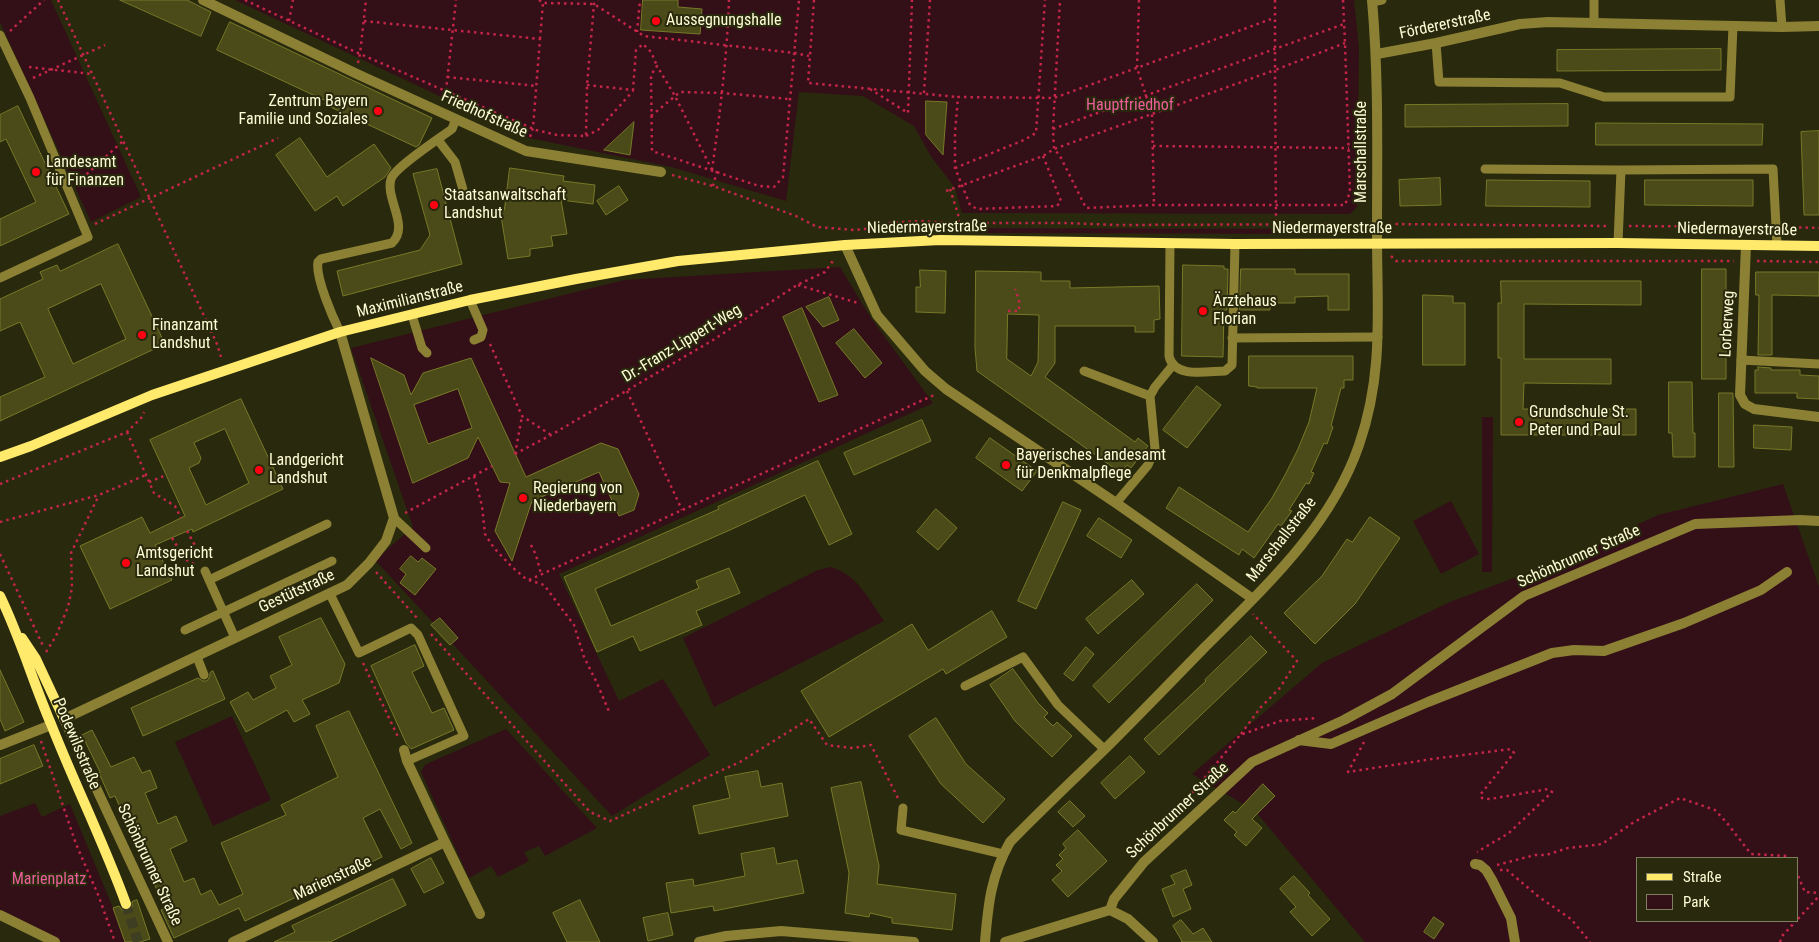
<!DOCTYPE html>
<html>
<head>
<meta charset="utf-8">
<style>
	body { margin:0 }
	#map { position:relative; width:1819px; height:942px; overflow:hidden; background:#29290e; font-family:"Roboto Condensed",sans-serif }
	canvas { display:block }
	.legend { position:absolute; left:1636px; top:857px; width:162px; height:65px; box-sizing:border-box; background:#29290e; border:1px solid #7f7e5e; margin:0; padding:6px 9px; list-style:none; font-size:15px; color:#fffdd5 }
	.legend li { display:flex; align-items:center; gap:10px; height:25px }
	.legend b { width:25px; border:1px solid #7f7e5e }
</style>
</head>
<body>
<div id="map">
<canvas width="1819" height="942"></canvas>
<ul class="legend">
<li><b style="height:6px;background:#ffea6c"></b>Straße</li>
<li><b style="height:14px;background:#331017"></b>Park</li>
</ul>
</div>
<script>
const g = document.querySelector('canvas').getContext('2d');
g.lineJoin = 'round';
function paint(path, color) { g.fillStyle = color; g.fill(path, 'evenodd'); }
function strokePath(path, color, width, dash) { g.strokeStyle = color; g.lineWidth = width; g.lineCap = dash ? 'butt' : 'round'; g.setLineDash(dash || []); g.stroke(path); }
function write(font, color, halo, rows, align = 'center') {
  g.font = font + ' "Roboto Condensed",sans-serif'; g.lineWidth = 4; g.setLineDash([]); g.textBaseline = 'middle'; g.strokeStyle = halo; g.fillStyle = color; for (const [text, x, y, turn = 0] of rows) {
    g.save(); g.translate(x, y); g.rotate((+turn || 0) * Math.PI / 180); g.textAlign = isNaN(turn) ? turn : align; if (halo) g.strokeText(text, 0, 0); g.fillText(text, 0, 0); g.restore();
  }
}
const green = new Path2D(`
	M0,0H51L141,197L91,222L0,22Z
	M235,0H1354L1359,48L1357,207L1350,214L962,213L955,188L930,155L914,126L863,96L799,92L786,201L671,167L529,138Z
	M947,228L1349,229V232L1314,234L990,233L947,232Z
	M840,267L871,318L933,403L559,574L619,701L663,679L710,755L612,816L375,560L413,527L351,348L624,280Z
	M1482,417H1493L1492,572H1482Z
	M1783,484L1819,587V942H1365L1255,811L1192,774L1322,663L1450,602L1562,560L1658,515ZM1638,858H1798V921H1638Z
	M1451,501L1479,554L1441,574L1413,521Z
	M831,567C858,575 869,600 884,621L714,707L683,638L804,577L818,570Z
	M232,716L271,800L213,826L175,742Z
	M506,729L597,828L545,856L539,846L524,852L529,861L498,877L491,866L469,878L421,772L425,765L431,762Z
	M35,803L42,817L70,804L113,908L125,942H62L0,910V816Z`);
const building = new Path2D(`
	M120,0H187L211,12L201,36Z
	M643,0H678V7L702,9L700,34L641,30Z
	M230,22L432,118L419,145L416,147L324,104L326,101L217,50Z
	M1721,49V70L1557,71V50Z
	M926,101L947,102L943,155L926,135Z
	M1568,104V126L1405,127V105Z
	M18,106L69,214L0,246V219L36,202L6,139L0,142V115Z
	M634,122L630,155L604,150Z
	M1596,123L1763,124L1762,145H1596Z
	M1819,131V215H1804L1801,132Z
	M300,138L327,177L374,144L391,168L385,177L343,206L337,196L315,211L276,155Z
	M510,168L564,176L563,181L595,185L593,204L561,200L567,234L551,236L553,246L530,249V256L508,259L500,210H504Z
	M437,169L462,264L343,296L337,271L420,250L430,235L413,174Z
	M1440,178L1441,205L1400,206L1399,180Z
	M1487,180L1590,181V207L1486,206Z
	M1645,180H1753V206L1645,205Z
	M619,186L628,200L606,215L597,201Z
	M118,244L165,344L0,421V397L45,377L20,322L0,331V299L43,279L40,272L57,265L60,271ZM101,284L126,339L73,364L48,309Z
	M1183,265L1224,266V269H1228L1227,310H1224L1223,357L1182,356Z
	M1241,269H1295V274H1349V310H1328V296L1295,297V303H1270V310H1240Z
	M1702,269H1726V379H1702Z
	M920,270L946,271L945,313L916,312V287H920Z
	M976,271L1041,272V281H1070V288L1159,286L1160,319L1154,320V332H1135V326H1055V363L1045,377L1135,442L1138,438L1148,446L1131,468L1127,465L1121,473L977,371L975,348ZM1008,314L1039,315L1038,362L1031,376L1007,359Z
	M1756,272H1819V296L1772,295V355H1758L1759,295H1756Z
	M1501,281H1641V305L1524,304V359H1611V384L1524,383L1523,409H1636V435H1501V358H1498V303H1501Z
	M1423,295L1453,296V303H1465V365H1423Z
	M829,297L839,320L823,327L806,307Z
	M802,308L838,395L819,402L783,317Z
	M854,329L882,363L865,378L836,343Z
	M1249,356H1353V380H1344V388H1341L1331,426L1333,427L1327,444L1324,443L1311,472L1314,473L1309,484L1306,483L1289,510L1292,511L1281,526L1278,524L1254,558L1242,549L1239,555L1166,508L1179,487L1248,532L1272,498L1285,475L1298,449L1309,422L1317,388H1257V387L1249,386Z
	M371,358L404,375L411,395L423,373L471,358L526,477L601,443L618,449L639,494L634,510L619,516L599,472L532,501L512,561L495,531L510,483L500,482L478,437L468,458L413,483ZM458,389L472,428L428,444L414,405Z
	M1758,367L1771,368V370H1800V375L1819,376V399L1797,398V393H1755V370H1758Z
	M1669,382H1692L1693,433H1695V457H1673L1672,433H1669Z
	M1197,386L1221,405L1187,448L1163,430Z
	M1719,393H1733L1734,467H1719Z
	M241,399L283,489L193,532L192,529L155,545L172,580L110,609L80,546L142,517L150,533L185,516L150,440ZM225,429L249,483L206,505L189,468L199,463L201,458L194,443Z
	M922,420L931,441L854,475L844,453Z
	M1754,425L1792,427L1791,450L1754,448Z
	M990,438L1037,471L1022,491L976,458Z
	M818,461L852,534L829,545L805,495L730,530L595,589L611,626L699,588L696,581L729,568L740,593L696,611L702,625L640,651L633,636L597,652L564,577L719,509L718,507Z
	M1063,502L1081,510L1036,609L1018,601Z
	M936,509L957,528L938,550L917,532Z
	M1370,517L1400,538L1355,604L1315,644L1284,613L1322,576L1347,539L1352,542Z
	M1099,518L1132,540L1121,558L1087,536Z
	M411,556L418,562L422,558L436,569L415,595L400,583L406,574L400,569Z
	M1132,580L1144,594L1098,634L1086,619Z
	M1197,584L1213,600L1109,703L1093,686Z
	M992,611L1007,637L946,674L943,669L829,737L801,691L912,624L928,650Z
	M321,618L345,664L339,683L302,700L310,714L294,722L287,710L246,732L230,702L248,692L253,700L276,688L270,676L292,665L279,637Z
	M440,618L458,638L450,645L431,625Z
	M1251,636L1267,652L1159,755L1144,739L1206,681L1205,680Z
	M415,645L424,666L412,672L432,713L444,708L454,730L411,749L406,743L371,666Z
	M1086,647L1094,654L1073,681L1064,674Z
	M1013,669L1038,703L1048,713L1044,717L1053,726L1057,722L1072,736L1052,757L1015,721L990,685Z
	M0,670L24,722L5,731L0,719Z
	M213,671L225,699L143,736L131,708L198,678L203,681H207L210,676V673Z
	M349,711L412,843L401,849L380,809L363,818L382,857L245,921L239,908L174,938L161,910L165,908L115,796L110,798L99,773L100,772L82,735L92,730L111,767L134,757L142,773L150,770L157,788L145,793L158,824L176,816L187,841L170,849L184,882L194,878L201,895L211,890L219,905L243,894L221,843L286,815L281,805L338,777L316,726Z
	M936,718L966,764L1005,799L983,823L941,784L909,736Z
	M34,745L43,766L0,784V759Z
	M1130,756L1145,772L1115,799L1101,783Z
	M758,771L761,787L782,783L788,816L699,834L693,806L730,798L725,777Z
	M861,782L879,866L877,884L956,894L952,930L892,923V918L870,913L869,917L845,913L849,873L831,788Z
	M1263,784L1275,796L1252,819L1262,828L1246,846L1234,835L1237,832L1224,820L1233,811L1235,813Z
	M1070,801L1085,816L1073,827L1058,812Z
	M1078,830L1107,861L1068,897L1052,880L1062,871L1056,865L1063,859L1059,855L1066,848L1063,844Z
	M774,848L777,864L797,860L804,893L714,911L713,906L671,913L666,883L693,879L694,886L745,876L741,854Z
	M431,858L444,883L424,893L411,869Z
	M1186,870L1192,885L1183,889L1191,909L1173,917L1162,889L1175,884L1171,876Z
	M1294,876L1310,893L1308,895L1330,919L1312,936L1290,912L1296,907L1280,889Z
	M393,879L406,905L330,942H274L295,932L292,926Z
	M137,900L150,939L140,942H125L113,908L119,906L122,910L128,911L132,908V902Z
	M580,900L600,942H567L553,913Z
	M668,913L673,935L648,941L643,918Z
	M1434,917L1444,924L1434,939L1424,932Z
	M1181,920L1193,934L1203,928L1212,942H1181L1182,941L1173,926Z`);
const secondaryTunnel = new Path2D(`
	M126,904L138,942`);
const path = new Path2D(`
	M58,0L217,344L222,360
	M245,0L360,54L536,130L557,135L586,136L587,85L594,4L598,0
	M539,0L543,3L594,4L644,36L795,53L809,56
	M814,0L808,83L958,97
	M1139,0L1137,68L1152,114L1154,205
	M1275,0V70L1345,43
	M1343,0L1345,43L1350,192L1345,205H1154L1086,208L1060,156L1054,149L1053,129L1344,24
	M289,21L293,0
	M364,21L540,39L533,128L529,140
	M10,31L44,0
	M637,32L640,0
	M540,39L543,3
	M358,63L360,54L366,0
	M29,67L92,74
	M447,77L537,86
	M33,78L105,45
	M587,85L633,90L636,50L643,44L651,52L657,66
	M870,89L908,113L912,0
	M446,91L456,0
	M924,93L930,0
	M651,116L680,92L722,93L789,99
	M1053,129L1060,0
	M586,136L598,130L633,91
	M1153,146L1349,148
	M1043,156L1061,201L1057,206L977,209L970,205L955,168V133L958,97L1054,98L1274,18
	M955,168L1024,140L1036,133L1045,0
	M712,170L675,96L657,66L651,75L652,151L759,186L774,187L783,177L799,0
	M712,170C720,113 727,57 729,0
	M672,175L713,186L796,216L817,227L855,230L881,227L890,223L920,221L949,223H1066L1119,225L1366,224
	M77,183L123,141
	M713,186L717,171
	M950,189L958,214L959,223
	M946,191L1043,156L1054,149L1275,70L1276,223
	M95,224L278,138
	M1389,224L1608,226
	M1629,226L1766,227
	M1786,227L1819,228
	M1391,256L1396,261H1734
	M1757,261L1819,262
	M798,285L858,303
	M1008,311H1019V300L1015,289
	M490,344L522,416L551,435
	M627,391L682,510
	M127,432L154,493L175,506L181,518
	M515,454L551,435L713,340L797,285L825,272L835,258
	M515,454L522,416
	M474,476L482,506L485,534L494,548L512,567L526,579L544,585L574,625L584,657L597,683L610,714
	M149,482L166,475
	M0,484L127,432L141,418L144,412
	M405,513L492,466
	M0,522L99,495L146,475
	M187,531L203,560
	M172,538L185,559L197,566
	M531,545L536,555L541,574
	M0,554L44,648
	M376,572L417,618
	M529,580L934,395
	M431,634L590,812L610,821L740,762L809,719L827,745L853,748L871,745L899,800
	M46,652L56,636L68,607L72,588L71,553L99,495
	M363,663L399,739
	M1241,734L1261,707L1279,689L1297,661L1253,614
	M41,741L76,844L99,897L115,942
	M1364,742L1348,772L1432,759L1511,749L1514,753L1480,795L1482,798L1490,799L1548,789L1552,792L1509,833L1477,852
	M1167,823L1240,735L1280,721L1317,718
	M1497,865L1535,855H1546L1568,848L1602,844L1634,822L1680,798L1715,810L1727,823L1751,854L1788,856L1789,858
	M1500,870H1507L1539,897L1571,919L1590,942
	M1798,876L1805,892L1819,893
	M1798,919L1819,896
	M1780,942L1782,936L1796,921`);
const service = new Path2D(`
	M1780,0L1782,27
	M1372,2L1382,0
	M1594,23V0
	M0,35L30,98L88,237L0,278
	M1436,43L1439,82L1560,83L1604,97H1730L1733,26
	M438,140L455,162L464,193
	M1485,169L1621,170L1618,243
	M1621,170L1773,169L1777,245
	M1170,244L1169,356C1174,379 1208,371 1225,371L1232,365L1235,244
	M470,300L483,330L481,337L474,340
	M412,315L422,348L427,353
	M340,332C333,318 315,277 318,262L321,259L392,243C410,226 385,199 391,179C394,168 440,138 452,129L456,119
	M1232,338L1378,337
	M1741,360L1819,364
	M1084,371L1150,396
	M1116,503L1148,465L1155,449L1150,396L1155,387L1173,365
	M394,518L426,548
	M205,571L235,638
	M209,580L327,524
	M330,594L359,653L411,628L418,635L464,736L407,761
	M185,630L332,561
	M197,657L204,675
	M965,686L1023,657L1058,705L1104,749
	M903,808L901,830L1003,854`);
const minor = new Path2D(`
	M203,0L357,74L526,151L661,172
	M1377,54L1436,43L1520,24L1548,22L1782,27L1819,26
	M845,245L877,315L925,371L946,389L1116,503L1253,599
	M1746,245L1740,395L1745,404L1754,409L1819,417
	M1299,740L1331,744L1428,702L1552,653L1574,650L1604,651L1684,623L1761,590L1787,572
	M0,745L51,725
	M445,842L480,914
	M1475,864L1480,865L1486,870L1492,880L1511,918L1515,942
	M1110,910L1114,899L1144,862L1252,762L1344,720L1392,694L1524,596L1695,524L1800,520L1819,521
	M1110,910L1128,919L1153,942
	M0,915L55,942
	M168,942L64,719L347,585L369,563L386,541L394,518L340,332
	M233,942L445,842L407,761L404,750
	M699,942L726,936L781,931L914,942
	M985,942C988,905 991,875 1010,842C1041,810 1073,780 1105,749C1139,715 1172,681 1205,647C1264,588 1331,527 1359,445C1384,373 1377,310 1377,236C1377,157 1379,79 1372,0
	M1005,942L1110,910`);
const secondary = new Path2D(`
	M0,457L31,446L152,395L340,332L470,300L576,279L678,261L845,245L940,240L1235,244L1618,243L1819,246
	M0,596C20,637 33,682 51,724C75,785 104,843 126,904
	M22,638L36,659L64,719`);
const markers = [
	[656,21,5,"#ff0113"],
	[378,111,5,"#ff0113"],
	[36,172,5,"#ff0113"],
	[434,205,5,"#ff0113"],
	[1203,311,5,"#ff0113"],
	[142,335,5,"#ff0113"],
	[1519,422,5,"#ff0113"],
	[1006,465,5,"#ff0113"],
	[259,470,5,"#ff0113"],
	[523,498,5,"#ff0113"],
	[126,563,5,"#ff0113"]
];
const poiNames = [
	["Aussegnungshalle",666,21],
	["Zentrum Bayern",368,102,"right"],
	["Familie und Soziales",368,120,"right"],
	["Landesamt",46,163],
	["für Finanzen",46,181],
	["Staatsanwaltschaft",444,196],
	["Landshut",444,214],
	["Ärztehaus",1213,302],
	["Florian",1213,320],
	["Finanzamt",152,326],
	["Landshut",152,344],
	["Grundschule St.",1529,413],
	["Peter und Paul",1529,431],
	["Bayerisches Landesamt",1016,456],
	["für Denkmalpflege",1016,474],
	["Landgericht",269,461],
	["Landshut",269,479],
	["Regierung von",533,489],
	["Niederbayern",533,507],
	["Amtsgericht",136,554],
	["Landshut",136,572]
];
const streetNames = [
	["Fördererstraße",1445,25,-12],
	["Friedhofstraße",484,115,24],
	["Marschallstraße",1362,152,-90],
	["Niedermayerstraße",927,228,-1],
	["Niedermayerstraße",1332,229],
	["Niedermayerstraße",1737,230,1],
	["Maximilianstraße",410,300,-14],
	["Lorberweg",1728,324,-87],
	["Dr.-Franz-Lippert-Weg",682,344,-31],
	["Marschallstraße",1282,540,-52],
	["Schönbrunner Straße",1579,557,-24],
	["Gestütstraße",297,592,-25],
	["Podewilsstraße",76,744,67],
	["Schönbrunner Straße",1178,811,-43],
	["Schönbrunner Straße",149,865,65],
	["Marienstraße",333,879,-25]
];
const parkNames = [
	["Hauptfriedhof",1130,106],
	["Marienplatz",49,880]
];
paint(green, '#331017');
paint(building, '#4a4b18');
strokePath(building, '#777928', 1);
strokePath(secondaryTunnel, '#3e3e22', 10, [10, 5]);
strokePath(path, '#c42549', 2.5, [2.5, 4]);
strokePath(service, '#8c8034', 9);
strokePath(minor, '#8c8034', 10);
strokePath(secondary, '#ffea6c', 10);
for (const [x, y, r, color] of markers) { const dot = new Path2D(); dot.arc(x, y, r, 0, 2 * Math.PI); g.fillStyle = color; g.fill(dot); strokePath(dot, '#29290e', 2); }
write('16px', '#fffdd5', '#29290e', poiNames, 'left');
write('16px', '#fffdd5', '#29290e', streetNames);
write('16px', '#eb5e99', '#29290e', parkNames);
</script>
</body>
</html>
